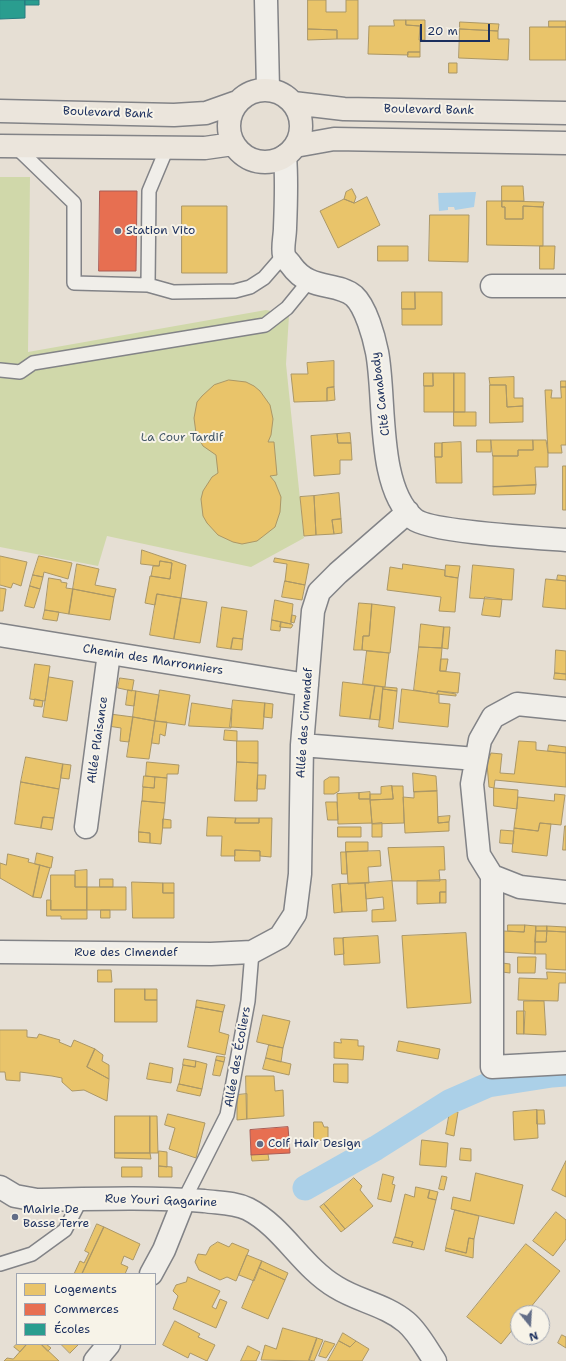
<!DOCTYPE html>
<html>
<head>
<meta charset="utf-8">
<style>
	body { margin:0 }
	#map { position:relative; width:566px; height:1361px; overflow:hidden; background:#e6dfd4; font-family:"Shantell Sans",sans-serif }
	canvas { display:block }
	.legend { position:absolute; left:16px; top:1273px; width:140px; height:72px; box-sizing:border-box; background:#f7f3e8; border:1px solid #9fa5b1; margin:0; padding:5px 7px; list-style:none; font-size:12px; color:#1b2f5e }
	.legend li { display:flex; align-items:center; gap:8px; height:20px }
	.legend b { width:20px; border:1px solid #9fa5b1 }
	.north { position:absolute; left:510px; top:1305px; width:40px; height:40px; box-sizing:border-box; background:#f7f3e8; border:1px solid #9fa5b1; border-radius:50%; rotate:162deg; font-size:11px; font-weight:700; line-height:16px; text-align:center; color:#1b2f5e }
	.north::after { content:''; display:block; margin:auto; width:14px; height:18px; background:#626d87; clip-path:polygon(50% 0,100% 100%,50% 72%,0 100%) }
	.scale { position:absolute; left:420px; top:24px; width:70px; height:18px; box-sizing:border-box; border:2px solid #1b2f5e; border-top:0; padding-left:5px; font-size:12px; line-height:14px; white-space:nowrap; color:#1b2f5e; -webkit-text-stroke:3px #f7f3e8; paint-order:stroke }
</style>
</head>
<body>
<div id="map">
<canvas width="566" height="1361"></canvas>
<ul class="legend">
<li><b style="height:11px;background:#e9c46a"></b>Logements</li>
<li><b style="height:11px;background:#e76f51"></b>Commerces</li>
<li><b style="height:11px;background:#2a9d8f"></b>Écoles</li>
</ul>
<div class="north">N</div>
<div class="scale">20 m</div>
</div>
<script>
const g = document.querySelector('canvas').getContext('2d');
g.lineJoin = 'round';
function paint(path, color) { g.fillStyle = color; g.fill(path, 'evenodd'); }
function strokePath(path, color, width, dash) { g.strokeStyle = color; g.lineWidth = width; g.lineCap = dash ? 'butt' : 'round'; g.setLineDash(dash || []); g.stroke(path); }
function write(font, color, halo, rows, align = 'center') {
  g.font = font + ' "Shantell Sans",sans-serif'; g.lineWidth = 4; g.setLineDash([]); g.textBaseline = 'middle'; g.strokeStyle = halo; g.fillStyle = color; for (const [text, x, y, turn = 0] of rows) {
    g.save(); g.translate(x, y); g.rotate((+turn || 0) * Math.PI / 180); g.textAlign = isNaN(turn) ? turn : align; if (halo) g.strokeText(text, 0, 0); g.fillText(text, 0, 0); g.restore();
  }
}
const green = new Path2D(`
	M0,177H30L28,352L266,310L289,315L286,364L304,538L251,567L107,536L98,566L0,547Z`);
const water = new Path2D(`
	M476,192L474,207L455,210L454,207H448V210L439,211L438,193Z`);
const homes = new Path2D(`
	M308,0H326V12H346V0H358V39H337V30L308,29Z
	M394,20H406V25L420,26V52H408V55L368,54L369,26H394Z
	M406,20H425V40H419L420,26L406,25Z
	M549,21H566V27H549Z
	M460,22L499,24L498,31L460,29Z
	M530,27H566V60H530Z
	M308,29L337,30V39L308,40Z
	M460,29L498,31V39H509L508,60L459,58Z
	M408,52H420V57H408Z
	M449,63H457V73H449Z
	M502,186H523L524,201H502Z
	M352,189L356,197L354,203L344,199L346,192Z
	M367,197L380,225L338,248L320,211L344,199L354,203Z
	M487,201H502V207H505V219H523V206L543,207V246L487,245Z
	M502,201L544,202L543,207L523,206V219H505V207H502Z
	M182,206H227V273H182Z
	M430,215H469L468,262L429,261Z
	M378,246H408V261H378Z
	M540,246H555L554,269H540Z
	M402,292H415V309H402Z
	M415,292H442V325H402V309H415Z
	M334,361V387L327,388V401L294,402L291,374H308L307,363Z
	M424,373H433V386H424Z
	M433,373H454V412H424V386H433Z
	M454,373H465V412H454Z
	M514,377V398H523V406L507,407L506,385H490L489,378Z
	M229,380L246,382L254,386L260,391L270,405L273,419L271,435L268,442H274L277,475L270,476L275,482L281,497L280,512L275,527L257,541L242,544L233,542L218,535L207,523L203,516L201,499L203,491L212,477L218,473L216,455L203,446L199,439L196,433L194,418L197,402L202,396L214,385Z
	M561,381H566V387H561Z
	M490,385H506L507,407L523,406V422L490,423Z
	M334,387L335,400L327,401V388Z
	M561,387H566V445H561L562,453H548L545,390H552L551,398H561Z
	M454,412H476V426H454Z
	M350,433L351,443H338L337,434Z
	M337,434L338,443H351L352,460H340V474L314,476L311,436Z
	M477,440H491V452H477Z
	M491,440H533V450H518V456H493Z
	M533,440H546L548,453V467H535L536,485L493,487V456H518V450H533Z
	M461,442L462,483H436L435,457H442V443Z
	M435,443H442V457H435Z
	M563,466H566V510H563Z
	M536,485L535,494L493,495V487Z
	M339,493L341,519L332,520L334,534L316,535L314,496Z
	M314,496L316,535L304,536L300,497Z
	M341,519L342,533L334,534L332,520Z
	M142,550L186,565L181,598L157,594L155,605L145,603L150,576L170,579L172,563L160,561L159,566L141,564Z
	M0,556L27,562L21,586L13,583L11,588L0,585Z
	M39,556L72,563L68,579L44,572L43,577L33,575Z
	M275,558L309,564L305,585L285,581L287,564L274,562Z
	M160,561L172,563L170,579L151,576L153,566H159Z
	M77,564L99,569L95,585L116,589L114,597L73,589Z
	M403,564L445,570V576L458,578L455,612L439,611L441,597L387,590L390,567L402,569Z
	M446,565L460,566L458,578L445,576Z
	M473,565L514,569L512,600L470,598Z
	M33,575L43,577L40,589L30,586Z
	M558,575L566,576V581L557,580Z
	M49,578L61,580V582L67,583L66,588L73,589L69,614L45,610Z
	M546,579L566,581V609L543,607Z
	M285,581L305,585L302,600L282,597Z
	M30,586L40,589L34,608L25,606Z
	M0,588L6,589L3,611H0Z
	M73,589L114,597L110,620L69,614Z
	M157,594L181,598L174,639L150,635Z
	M485,597L502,599L500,617L482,615Z
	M181,598L207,602L200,643L174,639Z
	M275,600L293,604L291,624L272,620Z
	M359,603L372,604L369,636H363L362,650H354Z
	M372,604L395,607L390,653L362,650L363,636H369Z
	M222,607L247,611L243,639L233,638L231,649L217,647Z
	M45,610L59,612L57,621L43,619Z
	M292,615L296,616L294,623L291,622Z
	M272,620L281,622L280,631L271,630Z
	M281,622L291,624L293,625L291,628L280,627Z
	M421,624L444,627L442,648L419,647Z
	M444,627H450L448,649L442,648Z
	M233,638L243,639L242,650L231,649Z
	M419,647L442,648L440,671L460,673L458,693L438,691L437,694L414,690Z
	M556,650L566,651V674L555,673Z
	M367,651L389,653L385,687L363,684Z
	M441,659H448L446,671H440Z
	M35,664L50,666L45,701L30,699Z
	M555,673L566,674V680L554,679Z
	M49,677L73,681L67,721L43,717Z
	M120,678L134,680L132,691L118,688Z
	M343,682L375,686L370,719L340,716Z
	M375,686L383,687L380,720L370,719Z
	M383,687H385L397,688V691L383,689Z
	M383,689L397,691L393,729L379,727Z
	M402,689L439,694V703L450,704L448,727L399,722Z
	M128,690L136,691L134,706L126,705Z
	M160,690L190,695L185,725L155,721Z
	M136,691L159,695L155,721L133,717Z
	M438,691L456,694V696L437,694Z
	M35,699L43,701L42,707L34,706Z
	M233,700L265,703L263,729L230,727Z
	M192,703L232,709L231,728L189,726Z
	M265,703L273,704L272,718L264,717Z
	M110,714L133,717L129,742L120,741L121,728L108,726Z
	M133,717L155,721L149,759L127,757Z
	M155,721L167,722L165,736L160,734L159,744L152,743Z
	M225,730L237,731V741L224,740Z
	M237,741H258V763L237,762Z
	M519,741L536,742V750L566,753V787L495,780L494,788L489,787L487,764L491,753L502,754L500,773L514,774Z
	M549,745L566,747V753L548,751Z
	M26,757L63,764L59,789L21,782Z
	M147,762L179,765L178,774H167V778L146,776Z
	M237,762L258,763L257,801H235Z
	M63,764L71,765L69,779L61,778Z
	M413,773L436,776L437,791L414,792Z
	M258,775H266L265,789H257Z
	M144,776L155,777L154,788L143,787Z
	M155,777L167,778L165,803L142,801L143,787L154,788Z
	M330,777H339V791L334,794H324V781Z
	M21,782L59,789L54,818L43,817L41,828L15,824Z
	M392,786H403L404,823L372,824L370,800L393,799Z
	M392,786L393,799L370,800V794H381V787Z
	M494,788L518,790L517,809L494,806Z
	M437,791L438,823L449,822V831L405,833L403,797L414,798V792Z
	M370,792V799H359V793Z
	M359,793V799H370L372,823L338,824L337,794Z
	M555,794L565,795L561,825L540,823L538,831L514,828L518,797L554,801Z
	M142,801L165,803L161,844L150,843V833L139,832Z
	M326,802H337L338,820H328Z
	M450,816L449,822L438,823V817Z
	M43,817L54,818L52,830L41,828Z
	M208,817L236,818L235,823H259V818H272L271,857L260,856V851L235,850V856H221L222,836H207Z
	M236,818H259V823H235Z
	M163,819L171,820V828H163Z
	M382,823V837H372V824Z
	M540,823L551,824L547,856L512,852L514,828L538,831Z
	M565,826H566V850H563Z
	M338,827H361V837H338Z
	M501,830L514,831L513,844L500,843Z
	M139,832L150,833V843L139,842Z
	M346,842H368V851L346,852Z
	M444,847L445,870H439L440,881H392L388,848Z
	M235,850L260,851V861H235Z
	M380,851L381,866L368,867L369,883L348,884L346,852Z
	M341,852H346L347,874H342Z
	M37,853L53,857L51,868L35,864Z
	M8,854L29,859L28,862L40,865L33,897L0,878V863L6,865Z
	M40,865L50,868L41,898L33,897Z
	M87,870V887H75V871Z
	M51,875H75V887H87V910H51Z
	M100,879H113V887H100Z
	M446,880V892H440V903L417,904V881Z
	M392,881L396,921L372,922V910L384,909L383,897L366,899L365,883Z
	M132,882L163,883V893H174V918H133Z
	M163,883H174V893H163Z
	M365,883L367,911L342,912L340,884Z
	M340,884L342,912L334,913L332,885Z
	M87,887H126V910H87Z
	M440,892H446V903H440Z
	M47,900H51V910H87V919H61V916H47Z
	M101,910H110V918H101Z
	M508,925H525L524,932L508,931Z
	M525,925L536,926L535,954L502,952L503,931L524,932Z
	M536,926H547V931H536Z
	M547,926L566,927V932L547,931Z
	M536,931H547L546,942H535Z
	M547,931L566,932V970L546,969V954H535V942H546Z
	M466,933L471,1003L407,1008L402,936Z
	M378,936L380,963L344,965L343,938Z
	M334,938H343L344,954L335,955Z
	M518,957H536L535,973H518Z
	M502,963L510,964V973L502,972Z
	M98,970H111L112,982H98Z
	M547,972L566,973V983H559L558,1001L518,1000L519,978L547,979Z
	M115,989H145V1000H157V1022H115Z
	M145,989H157V1000H145Z
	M197,1000L225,1005L223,1012L196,1007Z
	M524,1001H544L546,1035L524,1034Z
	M196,1007L223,1012L219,1032L229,1035L225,1055L188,1047Z
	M517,1011H525L524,1034H517Z
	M263,1015L290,1021L283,1048L257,1042Z
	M0,1030H27V1037L37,1038L39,1034L60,1040L59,1042L71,1047L74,1040L95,1049L87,1067L109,1079L107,1101L84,1090L72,1091L62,1082V1078L52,1076L20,1072V1081L6,1080L5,1072H0Z
	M341,1039L358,1040V1046H364L363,1060L334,1058V1042L341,1043Z
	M399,1041L440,1049L438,1059L397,1051Z
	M269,1045L283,1048L281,1062L266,1058Z
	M95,1049L103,1055L102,1061L109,1065V1079L87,1067Z
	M217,1056L225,1057L224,1062L216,1060Z
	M266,1058L291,1064L289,1075L263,1069Z
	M184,1059L196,1061L195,1067L183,1065Z
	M216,1060L224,1062L220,1076L213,1075Z
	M196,1061L207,1064L202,1089L179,1084L183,1065L195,1067Z
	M150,1063L173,1068L171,1083L147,1079Z
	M334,1064H348V1083L334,1082Z
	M246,1076H274L275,1091L283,1090L284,1116L247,1119Z
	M179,1084L202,1089L200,1096L177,1091Z
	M247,1094V1119L237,1120V1095Z
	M537,1110L538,1138L514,1140L513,1112Z
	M537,1110H544L545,1124H537Z
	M450,1111L458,1112L454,1136L446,1134Z
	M168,1114L205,1123L196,1158L169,1149L175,1128L165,1125Z
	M115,1116H150V1153H115Z
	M150,1116H157L158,1153H150Z
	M314,1122H322L324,1127H328V1140L314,1141Z
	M422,1140L448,1143L446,1167L420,1165Z
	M461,1148L471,1149V1161L460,1160Z
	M159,1151L167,1152V1167L159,1166Z
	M115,1153H150L151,1159L115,1158Z
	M268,1154L269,1160L252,1161L251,1155Z
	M566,1161V1197L552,1190Z
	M159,1166L172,1167V1177H159Z
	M122,1167H142V1177H122Z
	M476,1173L523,1185L514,1224L451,1209L453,1197L470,1201Z
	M383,1174L394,1177L392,1184L395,1185L391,1202L378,1199Z
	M442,1176L447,1177L444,1190L439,1189Z
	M354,1178L362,1186L360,1190L373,1206L345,1229L324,1204Z
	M416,1187L430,1190L428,1198L436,1200L424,1250L411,1247L413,1242L395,1237L405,1194L414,1197Z
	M430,1190L438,1192L436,1200L428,1198Z
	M324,1204L345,1229L341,1232L320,1207Z
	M455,1210L479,1216L474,1239L469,1238L466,1253L446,1248Z
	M556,1212L566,1220V1239L553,1256L533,1241Z
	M97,1224L104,1227L82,1274H74L80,1261L84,1263L89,1253L85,1251Z
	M104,1227L140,1244L133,1260L124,1256L121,1264L128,1267L125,1274H82Z
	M395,1237L413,1242L411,1247L393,1243Z
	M469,1238L474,1239L473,1258L445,1251L446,1248L466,1253Z
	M218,1242L229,1247L232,1243L249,1250L236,1281L227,1277L220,1280L199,1270L195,1262L198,1254L206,1255L210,1247Z
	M526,1244L560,1271L526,1313H518V1323L501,1344L467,1317Z
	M247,1255L262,1261L254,1281L239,1275Z
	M262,1261L288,1273L285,1280L259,1268Z
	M259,1268L285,1280L268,1319L242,1308Z
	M188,1277L220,1291L212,1307L216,1309L220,1299L227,1302L216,1328L173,1309L178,1296L173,1291L176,1285L186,1282Z
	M175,1321L200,1334L198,1337L215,1345L207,1361L190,1353L188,1358L163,1345Z
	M283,1328L317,1338L309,1361L261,1360L265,1345L276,1349Z
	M343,1333L356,1341L350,1347L339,1341Z
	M562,1335L566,1337V1348L558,1343Z
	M317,1338L323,1340L314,1361L309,1360Z
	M325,1341L335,1344L326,1358L319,1356Z
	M339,1341L350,1347L356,1341L369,1349L362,1361H328Z
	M17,1344H27L20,1352L14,1347Z
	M27,1344H41L59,1361H4L7,1358L13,1359Z
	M41,1344H46L51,1348L48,1351Z
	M61,1344H79L70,1353Z
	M248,1346L260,1352L256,1361H241Z`);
const shops = new Path2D(`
	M100,191H137L136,271H99Z
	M288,1127L290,1153L251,1155L250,1130Z`);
const schools = new Path2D(`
	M0,0H25V18L0,19Z
	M25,0H39V5H25Z`);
const canal = new Path2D(`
	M305,1188L376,1148L449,1102L488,1085L552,1075L566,1074`);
const lane = new Path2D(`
	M15,146L74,203V283L148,285L149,191L167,148
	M148,285L173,292L235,291L250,287L264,278L284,255
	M0,370L20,372L33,363L265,325L287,308L309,281
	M184,1200L227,1115L248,1001L252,952
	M0,1264L32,1254L65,1230L81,1199`);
const street = new Path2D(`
	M266,0L268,89
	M285,156C287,180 286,204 285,228C285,236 282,248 284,255C285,259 289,262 291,265C310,292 336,281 354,296C366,307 374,337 377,352C386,398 376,487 414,519C430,532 540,538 566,540
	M492,286H566
	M0,635L307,685
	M566,709L517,704L493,717L480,740L472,784L479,855L492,876L520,887L566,892
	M302,745L476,759
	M86,827L109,653
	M492,876V1067L566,1063
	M0,952L211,954L252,952L280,937L295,914L300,874L302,745L313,611L319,592L338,573L408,512
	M151,1274L164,1250L184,1200
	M95,1361L109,1344`);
const secondary = new Path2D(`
	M0,1187L15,1196L37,1200C93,1199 148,1197 204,1201C218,1203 234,1202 248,1209C283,1227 302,1267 336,1287C358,1301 386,1305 406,1322C418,1332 426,1348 435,1361`);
const primary = new Path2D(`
	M229 126a36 36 0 1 1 72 0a36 36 0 1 1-72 0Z
	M293,103L344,109L566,113
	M0,111L174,115L206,113L237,102
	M0,146L205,148L233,144
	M295,146L334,139L566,143`);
const markers = [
	[118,231,4,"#626d87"],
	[260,1144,4,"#626d87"],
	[15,1217,4,"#626d87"]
];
const streetNames = [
	["Boulevard Bank",429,110,1],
	["Boulevard Bank",108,113,2],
	["Cité Canabady",381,394,-97],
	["Chemin des Marronniers",153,660,9],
	["Allée des Cimendef",305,723,-86],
	["Allée Plaisance",98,740,-82],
	["Rue des Cimendef",126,953],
	["Allée des Écoliers",238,1057,-80],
	["Rue Youri Gagarine",161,1201,2]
];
const poiNames = [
	["Station Vito",126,231],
	["Coif Hair Design",268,1144],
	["Mairie De",23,1210],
	["Basse Terre",23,1224]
];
const parkNames = [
	["La Cour Tardif",182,438]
];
paint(green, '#d0d8aa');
paint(water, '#abd0e8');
paint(homes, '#e9c46a');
strokePath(homes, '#ab9766', 1);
paint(shops, '#e76f51');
strokePath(shops, '#aa5c55', 1);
paint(schools, '#2a9d8f');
strokePath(schools, '#267c80', 1);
strokePath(canal, '#abd0e8', 25);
strokePath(lane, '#828387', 16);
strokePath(street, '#828387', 25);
strokePath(secondary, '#828387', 25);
strokePath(primary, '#828387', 25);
strokePath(lane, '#f0eee9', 13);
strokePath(street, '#f0eee9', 22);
strokePath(secondary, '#f0eee9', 22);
strokePath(primary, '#ebe5dc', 22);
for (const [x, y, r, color] of markers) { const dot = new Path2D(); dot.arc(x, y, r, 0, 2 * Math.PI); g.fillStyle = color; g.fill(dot); strokePath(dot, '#f7f3e8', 1.5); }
write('12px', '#1b2f5e', '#f7f3e8', streetNames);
write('12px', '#1b2f5e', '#f7f3e8', poiNames, 'left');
write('12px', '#445868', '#f7f3e8', parkNames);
</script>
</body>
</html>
